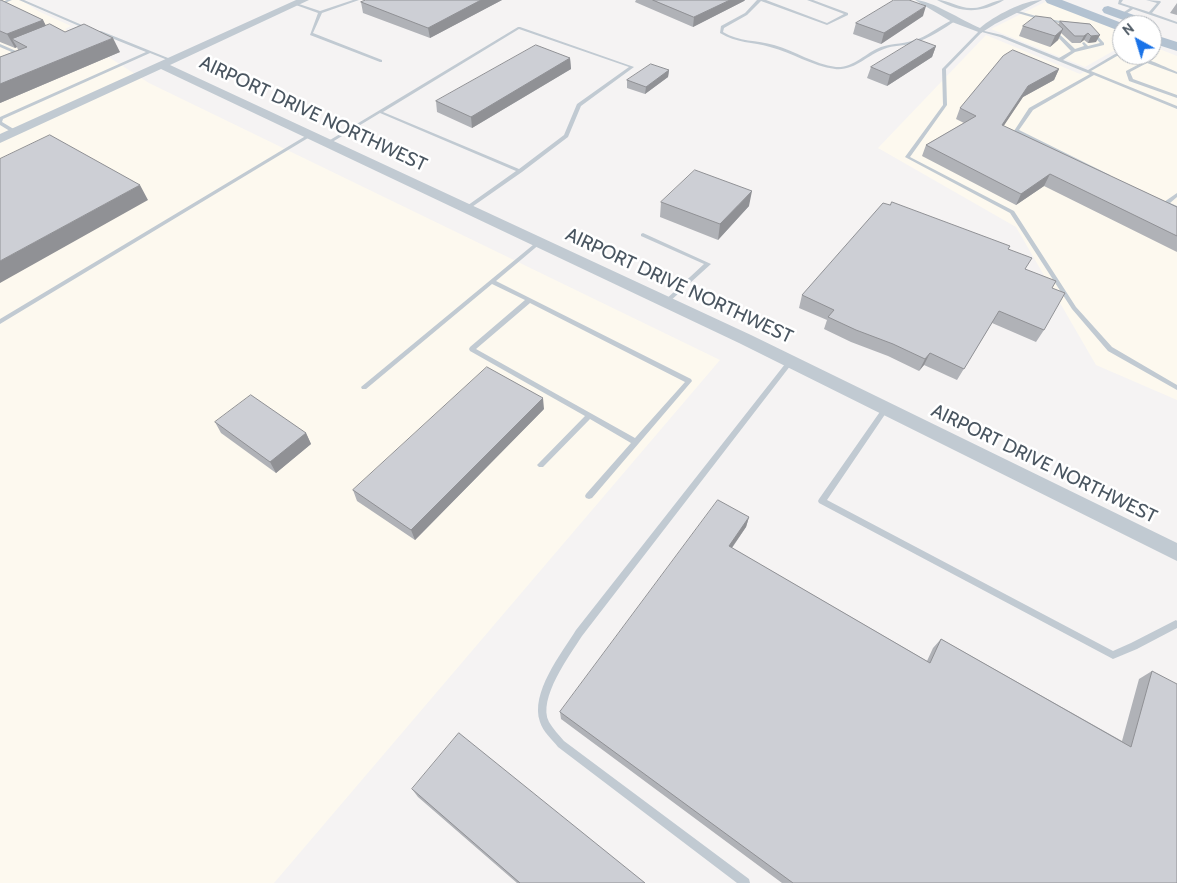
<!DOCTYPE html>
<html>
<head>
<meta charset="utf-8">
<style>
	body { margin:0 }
	#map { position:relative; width:1177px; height:883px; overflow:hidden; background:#f5f3f3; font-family:Cabin,sans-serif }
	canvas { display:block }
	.north { position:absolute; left:1112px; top:15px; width:50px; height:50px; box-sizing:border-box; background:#fff; border:1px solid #b7bbc0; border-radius:50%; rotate:321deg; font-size:14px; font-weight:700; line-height:20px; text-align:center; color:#4a5661 }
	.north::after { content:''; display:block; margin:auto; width:18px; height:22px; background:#1a73e8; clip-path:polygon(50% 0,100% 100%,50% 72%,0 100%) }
</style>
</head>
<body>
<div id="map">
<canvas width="1177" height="883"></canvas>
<div class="north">N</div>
</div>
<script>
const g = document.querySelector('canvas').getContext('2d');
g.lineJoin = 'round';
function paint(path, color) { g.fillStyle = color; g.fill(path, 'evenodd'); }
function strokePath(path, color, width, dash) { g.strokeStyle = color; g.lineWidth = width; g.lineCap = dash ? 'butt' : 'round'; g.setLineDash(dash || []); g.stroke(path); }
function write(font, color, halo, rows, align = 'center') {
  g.font = font + ' Cabin,sans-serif'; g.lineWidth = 5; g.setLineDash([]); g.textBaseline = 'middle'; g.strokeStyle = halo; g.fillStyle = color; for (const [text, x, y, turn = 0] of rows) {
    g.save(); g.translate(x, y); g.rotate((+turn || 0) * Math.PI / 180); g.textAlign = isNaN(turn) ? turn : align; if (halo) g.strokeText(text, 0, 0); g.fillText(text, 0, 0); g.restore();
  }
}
const commercial = new Path2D(`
	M0,0H21L38,11L71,26L65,29L149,83L720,360L274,883H0Z
	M1047,1L1122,29V46L1085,67L991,29Z
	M986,35L1080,74L1122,52V55H1152V46L1177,56V400L1096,365L1016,227L878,148Z`);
const service = new Path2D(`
	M7,0H12L0,5V3Z
	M19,0H24L89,28L86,29Z
	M353,0H359L322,13L313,33L382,60V62H380L310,35L318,13L293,4L296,3L320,11Z
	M757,0H766L827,23L844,14L807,0H813L848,13V15L827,25L761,1L747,15L724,28L723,32C739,42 757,40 774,45C795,51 814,64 836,67C854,68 865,53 881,47C893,43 906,44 918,39C931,34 942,24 955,19L957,20C944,28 929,39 914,43C904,46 893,45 884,49C867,55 855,71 835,69C812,66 793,53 770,47C753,42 736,43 720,33L721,26L745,13Z
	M937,0C949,0 960,9 973,8C984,8 993,0 1004,0C980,14 961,13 937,0Z
	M1119,0H1123L1121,3L1149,12L1157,3L1146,0L1160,1L1161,2L1152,13L1177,22V24L1133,9L1123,16H1121V14L1130,8L1118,4Z
	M1015,10L1043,18L1066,22L1069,25L1067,26L1064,24L1042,20L1014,12L1013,11Z
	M518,27H520L634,67L581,106L568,137L522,172L469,209L467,210L464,208L516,171L380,113L329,144L325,143ZM519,29L629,67L577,104L564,135L519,169L383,112Z
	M1052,29H1054L1075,49L1084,46L1082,43L1084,42L1088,46L1100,43L1091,33L1094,32L1104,43V45L1075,52L1063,60L1088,70L1115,54L1122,53V55H1123L1117,56L1091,71L1177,106V109L1094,75L1033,110L1019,130L1110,175L1105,176L1014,131L1029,108L1090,74L1000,37L982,32L946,69L947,105L910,157L1014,211L1076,307L1112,347L1177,385V390L1108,351L1072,309L1010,213L905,157L943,105L942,69L980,30L1002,35L1059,58L1071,51L1052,31Z
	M99,31H101L173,60L170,61L150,53L3,119L2,122L17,131V133H13L0,125V117L146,52L99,33Z
	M0,44L16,51L17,52L14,53L0,47Z
	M1127,55C1141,55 1163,66 1177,72V74L1147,63L1130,72L1133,79L1177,95V98L1129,81L1126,72V71L1143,62Z
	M309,134L313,135L0,324V319Z
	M1177,193V197L1170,203L1177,206V210L1164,204V202Z
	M643,233L711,264L668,303H664L663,302L704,264L641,236V234Z
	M539,240L542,242L541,243L496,281L691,379L692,381L592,498L589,499L586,498L585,496L586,494L631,443L590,419L543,467H539L537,465L539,463L585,416L470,351L469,349L470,347L525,300L492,284L366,389H362L361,387ZM530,303L685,382L635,438L476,349Z
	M789,359H791L794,361L582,636C570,655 537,699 549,722C553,729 559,735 564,741L749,879L750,883H737L558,747C552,739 543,732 540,722C530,693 561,654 576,630Z
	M886,405L888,406L889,408L888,410L827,500L1113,651L1131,643L1176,620L1177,621V628L1137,649L1113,659L819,503L818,501L819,499L884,406Z`);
const minor = new Path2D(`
	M915,0C931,0 963,21 980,28C994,16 1024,0 1042,0L995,24L981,33L952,22Z`);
const tertiary = new Path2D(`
	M296,0H309L170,65L751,335L1177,543V561L739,343L161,69L0,143V134Z`);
const primary = new Path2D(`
	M1045,0H1062L1127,25H1122V31L1117,30L1047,3Z
	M1108,6L1154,22L1155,25L1152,28V25H1137L1104,13L1102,10L1104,7Z
	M1152,34L1177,42V51L1152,43Z`);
const wall = new Path2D(`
	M0,0L43,20L46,26L65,32L120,52L0,103V57L18,50L17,47L15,48L0,42Z
	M502,0L430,38L363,13L361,2Z
	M636,0H745L744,1L693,27L635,2Z
	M1177,3V15L1170,13Z
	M923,16L881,44L853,34L856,23Z
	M1060,21L1090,24L1096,42L1088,43L1084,40L1080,43H1072L1061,33L1058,40L1050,47L1019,36L1023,26L1058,25Z
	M936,46L932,57L887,86L867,78L871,67Z
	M570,58L571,69L472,128L437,112L436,101Z
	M1059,69L1054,80L1023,97L1003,126L1177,207V252L1044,186L1016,205L922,156L926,145L964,123L956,119L960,108Z
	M669,70L668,77L645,94L627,88V80Z
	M661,202L749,206L718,240L660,217Z
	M1010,246L1008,249L1025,269L1052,288L1044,330L1036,342L992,323L957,380L924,365L919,371L888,356L851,342L824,329L827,320L799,308L802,295Z
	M544,409L415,540L357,501L353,490Z
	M215,422L306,433L311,444L276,473L221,433Z
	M749,517L746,527L732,548L927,661L933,648L941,639L1122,741L1139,679L1152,671L1177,883H782L561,719L560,712Z
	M412,789L645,883H517L418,797Z`);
const shadedWall = new Path2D(`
	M481,0H502L430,38L428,28Z
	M730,0H745L744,1L693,27L694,17Z
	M926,6L923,16L881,44L884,33Z
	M43,20L50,34L12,39L17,47L15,48L7,34Z
	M1063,29L1058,40L1050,47L1055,36Z
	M1088,33L1084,40L1080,43L1084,36Z
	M1100,35L1096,42L1088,43L1091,36Z
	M113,38L120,52L0,103V84Z
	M936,46L932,57L887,86L890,75Z
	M570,58L571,69L472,128L471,117Z
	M1059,69L1054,80L1023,97L997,136L1002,125L1028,86Z
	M669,70L668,77L645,94L646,87Z
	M1050,174L1044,186L1016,205L1021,194Z
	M140,185L148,200L0,283V261Z
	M752,191L749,206L718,240L720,224Z
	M930,353L924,365L919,371L925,359Z
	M543,398L544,409L415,540L411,530Z
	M306,433L311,444L276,473L270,462Z
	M749,517L746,527L726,556L729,546Z`);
const building = new Path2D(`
	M0,0H1L43,20L7,34L0,31Z
	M366,0H481L428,28L361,2Z
	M653,0H730L694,17Z
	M894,0H909L926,6L884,33L856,23Z
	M1036,16L1051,18L1063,29L1055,36L1023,26Z
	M1060,21L1090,24L1100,35L1091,36L1088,33L1084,36H1075Z
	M50,24L65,32L84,24L113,38L0,84V57L27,47L12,39Z
	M917,39L936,46L890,75L871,67Z
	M536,45L570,58L471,117L436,101Z
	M1013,50L1059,69L1028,86L1002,125L1177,207V236L1050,174L1021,194L926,145L976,116L960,108L1003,56Z
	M651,64L669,70L646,87L627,80Z
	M50,135L140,185L0,261V159Z
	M695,170L752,191L720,224L661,202Z
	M892,202L1010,246L1008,249L1032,258L1025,269L1056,281L1052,288L1065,293L1044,330L999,311L964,369L930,353L925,359L893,344L856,330L828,317L834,310L802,295L883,203L890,205Z
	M487,367L543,398L411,530L353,490Z
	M251,395L306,433L270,462L215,422Z
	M718,500L749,517L729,546L930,663L941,639L1131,747L1152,671L1177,684V883H793L560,712Z
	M459,733L645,883H520L412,789Z`);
const streetNames = [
	["AIRPORT DRIVE NORTHWEST",313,114,25],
	["AIRPORT DRIVE NORTHWEST",679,286,25],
	["AIRPORT DRIVE NORTHWEST",1044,464,26]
];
paint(commercial, '#fdf9ef');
paint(service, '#c1cad2');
paint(minor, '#c1cad2');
paint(tertiary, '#c1cad2');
paint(primary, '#b3c2d1');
paint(wall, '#b0b2b7');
paint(shadedWall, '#909195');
paint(building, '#cdcfd5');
strokePath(building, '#909195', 1);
write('19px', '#4a5661', '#fff', streetNames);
</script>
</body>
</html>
